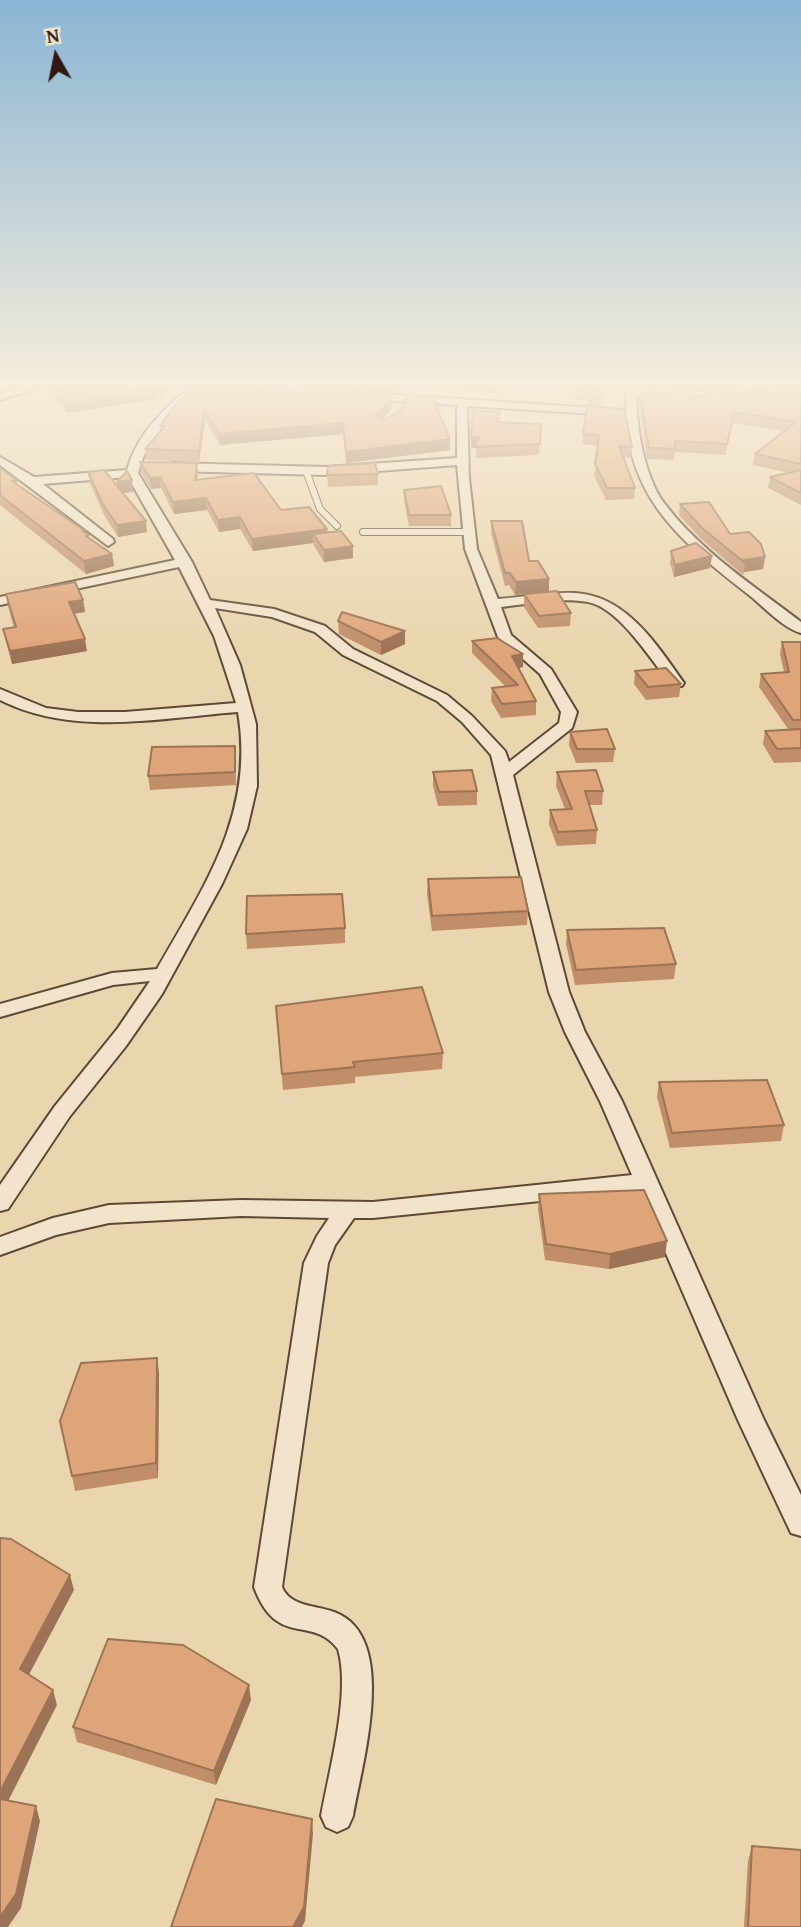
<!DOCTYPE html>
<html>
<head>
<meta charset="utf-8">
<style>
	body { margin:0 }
	#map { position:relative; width:801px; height:1927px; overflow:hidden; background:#ead6ae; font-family:"Gentium Book Plus",serif }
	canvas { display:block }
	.north { position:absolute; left:21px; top:21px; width:70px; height:70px; -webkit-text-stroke:5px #f1e4ca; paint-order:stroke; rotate:351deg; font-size:19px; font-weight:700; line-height:28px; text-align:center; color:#301910 }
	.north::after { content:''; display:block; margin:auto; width:24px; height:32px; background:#301910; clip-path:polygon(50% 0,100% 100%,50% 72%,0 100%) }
</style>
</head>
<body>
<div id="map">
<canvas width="801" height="1927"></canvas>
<div class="north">N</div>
</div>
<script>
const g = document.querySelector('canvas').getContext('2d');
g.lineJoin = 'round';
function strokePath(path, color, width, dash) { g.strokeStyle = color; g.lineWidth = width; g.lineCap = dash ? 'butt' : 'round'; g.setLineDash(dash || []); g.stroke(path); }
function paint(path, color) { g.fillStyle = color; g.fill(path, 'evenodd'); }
const lane = new Path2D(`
	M306,471L320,509L337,526
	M363,532H467`);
const street = new Path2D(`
	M40,382H55L0,400V394Z
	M197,382H208C180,412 149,430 138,473L192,562L210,600L274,609L325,626L353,649L447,695L472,716L505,751L509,762L559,723L561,712L540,674L498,637L465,549L457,465L325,475L173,471L167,467L173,463L325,467L457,458V405L367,399L350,391L356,382H366L361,390L369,393L610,409L615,412L610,415L467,406L469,478L477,549L498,599C523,597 549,592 574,593C626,595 657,645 684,683L682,686H672C652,662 620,608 588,602C560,597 529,604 501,607L511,635L551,669L577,712L572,728L513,775L569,992L585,1032L622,1101L764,1420L801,1495V1536L791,1533L738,1420L639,1191L373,1218H354L335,1245L328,1263L282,1587C290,1607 316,1605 334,1612C400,1636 362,1763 353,1816L348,1827L337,1832L326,1827L321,1816C329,1771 351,1692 338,1649C311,1614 277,1649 254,1587L304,1263L317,1236L329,1218L241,1216L109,1223L56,1235L0,1255V1237L53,1218L109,1205L241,1200L373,1202L632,1175L600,1101L565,1032L549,992L491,755L462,722L437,701L343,655L315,632L272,617L215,608L240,665L256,724L257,786L247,829L222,884L162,994L126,1046L70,1116L8,1209L0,1211V1185L55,1106L118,1028L150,981L113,985L0,1017V1004L112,973L157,969C205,885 255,813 238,712C159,718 74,737 0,700V689L46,708L78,712H125L236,703L214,636L179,567L0,605V597L175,560L128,477L43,484L113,539L114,542L108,546L0,465V457L34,477L127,470C138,431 167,406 197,382Z
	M642,382L650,384L637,391C635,423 644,476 664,503C700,551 754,586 801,622V633C783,628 764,607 749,595C677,539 618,490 627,389Z`);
const secondary = new Path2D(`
	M613,382H631L657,390L658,386L663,385L713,389L756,382H786L779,386L713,397L686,395V401L681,402L639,396Z`);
const wall = new Path2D(`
	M50,382H177L157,399L66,413L51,390Z
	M201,382H271L264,394L301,395L340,382L338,386L393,403L389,412L383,419L450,450L346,463L343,434L220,445L205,420L199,462L146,460L145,449L161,431L160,426Z
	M376,382H406L399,392L376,391Z
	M443,382H503L497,393L443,389Z
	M568,382H597L602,395L601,406L588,405V401L577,400Z
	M656,382H740L739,389L696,392L667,390Z
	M801,382V505L768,488L770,477L789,473L753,465L755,454L784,431L733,423L725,455L675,452L673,460L647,459L639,403L640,393L705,395L762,390Z
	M587,406L632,447L631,458L623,457L635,488L634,499L606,500L594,476L598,446L582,444Z
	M500,412L499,422L541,424L539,455L476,458V448H471V438Z
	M140,462L197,463V480L281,510L353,546V558L324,562L314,546L313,543L253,551L240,529L219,532L207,510L174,514L161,488L151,489L141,473Z
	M0,468L17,480V484L85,531L89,538L112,554L114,566L86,574L0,505Z
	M88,472L117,487L132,480L133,492L123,493L147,532L118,537L104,515L90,483Z
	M378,474V485L328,487L327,475Z
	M404,490L451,515V526H409L404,501Z
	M680,504L765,557L763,569L744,572L743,575L701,539L679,515Z
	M491,521L529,561L549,579V591L515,595L509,585L505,586L491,533Z
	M671,551L712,556L710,568L674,577L670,563Z
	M6,594L83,600L85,612L74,614L87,651L12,664L6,642L3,629L14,628L8,606Z
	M524,594L571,613L570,626L538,628L524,607Z
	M338,621L405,631V644L381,655L339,634Z
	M472,641L523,667L518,668L536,701V715L501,718L491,701L492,688L505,686L472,653Z
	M782,642H801V762L774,763L763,744L765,731L788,729L759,687L761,674L784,672L780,654Z
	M635,671L681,684L679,697L646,700L634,684Z
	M570,732L615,749L613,762L576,763L569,745Z
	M235,746L236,785L150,790L148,776Z
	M433,772L477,791V805L438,806L433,786Z
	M557,772L603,791L602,805H589L597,830L596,844L557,846L549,824L550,810L565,809L556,786Z
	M428,879L528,911L527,925L432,931L427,894Z
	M345,928V943L247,949L246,934Z
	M567,930L676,964L674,979L575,985L566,944Z
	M277,1021L443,1053L442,1069L355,1077V1083L283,1090Z
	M659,1082L784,1125L781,1141L670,1148L657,1097Z
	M539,1194L665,1257L609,1269L545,1260L538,1209Z
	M157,1358L159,1374L158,1478L75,1491L72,1476Z
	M251,1700L216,1785L77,1742L73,1727Z
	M752,1846L801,1927H744L748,1861Z`);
const shadedWall = new Path2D(`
	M164,382H177L157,399L66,413L65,403Z
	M264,382H271L257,406L256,395Z
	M399,382H406L399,392Z
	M498,382H503L497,393V383Z
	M697,382H740L739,389L696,392Z
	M393,393V403L389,412L376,425V415Z
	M204,409L205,420L199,462V451Z
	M734,412L733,423L725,455L727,444Z
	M343,423V434L220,445L219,434Z
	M479,437L476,448H471V438Z
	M450,439V450L346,463V452Z
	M197,463L198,474L196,491L195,480Z
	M160,477L161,488L151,489L150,478Z
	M132,480L133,492L118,493L117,482Z
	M206,498L207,510L174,514L173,502Z
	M240,517V529L219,532L218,520Z
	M146,521L147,532L118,537L117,525Z
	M327,529V541L313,534V543L253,551L252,539Z
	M353,546V558L324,562V550Z
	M112,554L114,566L86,574L84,561Z
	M712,556L710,568L674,577L675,565Z
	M765,557L763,569L744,572L745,563L744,560Z
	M549,579V591L515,595L516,582Z
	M83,600L85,612L71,614L69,602Z
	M405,631V644L381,655V642Z
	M85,639L87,651L12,664L10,651Z
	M523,654V667L512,669V656Z
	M667,1241L665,1257L609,1269L610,1254Z
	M157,1358L159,1374L158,1478L156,1463Z
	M70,1575L74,1590L24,1684L20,1669Z
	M249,1685L251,1700L216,1785L214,1771Z
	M53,1690L57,1705L2,1813L0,1807V1792Z
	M36,1806L40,1821L21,1908L8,1927H0V1917Z
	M312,1819L313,1834L305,1921L302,1927H293Z`);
const building = new Path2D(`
	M51,382H164L156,389L65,403Z
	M201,382H264L256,395L289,388L301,395L308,382H336L335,386L393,393L389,402L376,415L384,420L401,410L409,394L432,396L450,439L346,452L343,423L219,434L204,409L199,451L145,449L165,426H160L174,406Z
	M574,382H597L602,395H589V391L578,390Z
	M791,382H801V464L755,454L796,422L734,412L727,444L676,441L674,449L649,448L640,393L705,395L762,390Z
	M587,406L624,409L632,447L619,446L635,488H607L595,464L599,435L583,434Z
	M473,410L500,412L496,422L541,424L540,444L476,447L479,437L471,438Z
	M140,462L197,463L195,480L254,473L281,510L309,507L327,529L252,539L240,517L218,520L206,498L173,502L160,477L150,478Z
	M375,463L378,474L327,475L328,466Z
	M0,468L17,480L12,481L85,531H83L89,535L86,536L112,554L84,561L0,495Z
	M104,470L146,521L117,525L102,503L88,472Z
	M801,470V493L770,477Z
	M127,471L132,480L117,482Z
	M441,486L451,515H409L404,490Z
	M709,502L730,534L749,532L761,544L765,557L744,560L745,563L702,528L680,504Z
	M491,521H522L529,561H538L549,579L516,582L510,573H505Z
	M341,531L353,546L324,550L313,534Z
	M696,543L712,556L675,565L671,551Z
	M75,582L83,600L69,602L85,639L10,651L3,629L16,627L6,594Z
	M557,591L571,613L539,616L524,594Z
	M342,612L405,631L381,642L338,621Z
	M497,638L523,654L512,656L536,701L502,704L492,688L518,685L472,641Z
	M782,642H801V720H793L761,674L789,672Z
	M666,668L681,684L648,687L635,671Z
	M607,729L615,749H577L570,732Z
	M801,729V748L777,749L765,731Z
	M235,746V772L148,776L152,747Z
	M472,770L477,791L439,792L433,772Z
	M596,770L603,791H585L597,830L558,832L550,810L572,809L557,772Z
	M521,877L528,911L432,916L428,879Z
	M342,894L345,928L246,934L247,896Z
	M664,928L676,964L576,970L567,930Z
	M422,987L443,1053L353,1062L355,1067L282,1074L276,1006Z
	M767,1080L784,1125L672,1133L659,1082Z
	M644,1190L667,1241L610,1254L546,1244L539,1194Z
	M157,1358L156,1463L72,1476L60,1421L81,1363Z
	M0,1538L11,1539L70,1575L20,1669L53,1690L0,1792Z
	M108,1639L183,1645L249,1685L214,1771L73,1727Z
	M0,1799L36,1806L16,1894L0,1917Z
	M216,1799L312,1819L304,1907L293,1927H171Z
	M752,1846L801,1850V1927H748Z`);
strokePath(lane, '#5e4838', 8);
strokePath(street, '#5e4838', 4);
strokePath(secondary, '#301910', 4);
strokePath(lane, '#f1e4ca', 6);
paint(street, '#f1e4ca');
paint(secondary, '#f1e4ca');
paint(wall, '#c08e69');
paint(shadedWall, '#9c7455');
paint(building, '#dfa57a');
strokePath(building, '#9c7455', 2);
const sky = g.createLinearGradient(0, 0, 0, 651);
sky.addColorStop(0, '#8ab5d4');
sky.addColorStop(0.59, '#f6eddb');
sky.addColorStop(1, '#f6eddb00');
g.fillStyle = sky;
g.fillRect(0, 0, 801, 651);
</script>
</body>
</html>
